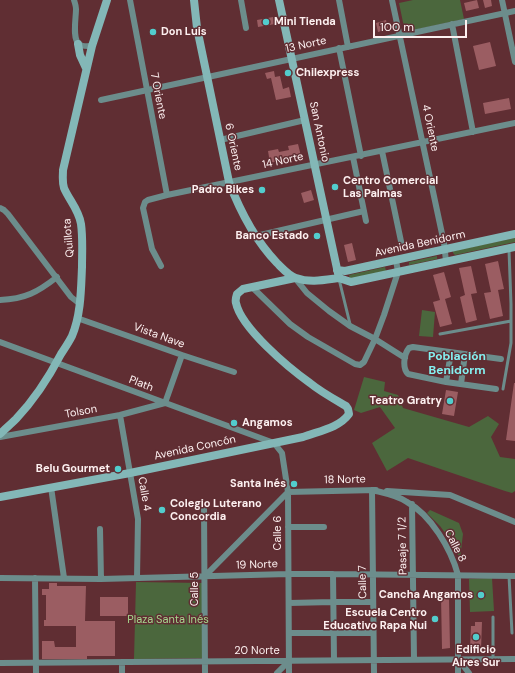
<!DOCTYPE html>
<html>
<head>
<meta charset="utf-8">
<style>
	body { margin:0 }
	#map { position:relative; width:515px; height:673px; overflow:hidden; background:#602e33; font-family:"DM Sans",sans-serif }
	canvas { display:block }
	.scale { position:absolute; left:373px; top:20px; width:94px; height:18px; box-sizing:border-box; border:2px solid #fdf0f0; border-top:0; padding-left:5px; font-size:12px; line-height:14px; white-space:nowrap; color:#fdf0f0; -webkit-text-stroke:3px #602e33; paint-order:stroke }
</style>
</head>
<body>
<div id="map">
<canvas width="515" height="673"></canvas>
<div class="scale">100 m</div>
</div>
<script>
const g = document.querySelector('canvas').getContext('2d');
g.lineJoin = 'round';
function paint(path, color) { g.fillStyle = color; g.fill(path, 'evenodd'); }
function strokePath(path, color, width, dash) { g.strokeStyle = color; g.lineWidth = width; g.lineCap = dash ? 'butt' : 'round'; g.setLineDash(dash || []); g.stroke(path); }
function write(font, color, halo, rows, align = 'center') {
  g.font = font + ' "DM Sans",sans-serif'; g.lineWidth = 3; g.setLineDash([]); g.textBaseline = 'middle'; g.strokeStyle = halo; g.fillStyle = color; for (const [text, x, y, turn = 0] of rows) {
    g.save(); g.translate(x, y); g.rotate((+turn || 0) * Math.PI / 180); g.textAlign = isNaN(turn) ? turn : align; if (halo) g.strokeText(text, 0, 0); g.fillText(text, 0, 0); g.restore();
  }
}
const green = new Path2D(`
	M413,0H460L464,19L405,32L399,3Z
	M515,238V242L455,255L453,253V251Z
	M437,256V259L409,265V262Z
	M385,267L386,271L350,279L349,275Z
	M422,310L435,312L433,337L419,336Z
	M364,377L385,382L384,391L398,395L403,408L469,427L488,416L499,424L491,437L500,457L515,459V491L512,493L505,491L408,458L387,471L372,443L395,428L380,407L361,413L354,410Z
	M430,510L459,523L463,534L460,559L451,541L440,526L427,513Z
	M492,578L494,611L470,612L469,579Z
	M136,582L202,583V658L134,659Z`);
const building = new Path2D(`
	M477,0L479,8L466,11L464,3Z
	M483,0H491L492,6L485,8Z
	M273,17L275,24L258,27L257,20Z
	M386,20L388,28L384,29L385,30L378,32L376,23Z
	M490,42L496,66L479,70L473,46Z
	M274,71L275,77L280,76L283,89L289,87L291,97L276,100L271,78L267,79L265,73Z
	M509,98L511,109L485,114L483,103Z
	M298,144L301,156L270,163L268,151L278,149L279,152L289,150L288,146Z
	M311,190L314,200L304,203L301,193Z
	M352,243L356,260L348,262L344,245Z
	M498,261L504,289L498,290L503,316L490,319L484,293L491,292L485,264Z
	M471,266L477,293L471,294L477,320L466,323L460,297L465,295L459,268Z
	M444,272L451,297L445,299L452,324L440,327L433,302L440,300L433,275Z
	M514,383H515V441L506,440Z
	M446,390L458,392L454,416L442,414Z
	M49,583H57V586H86L85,621H115V656H87V659H42V641H54L55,647H76V626H44V620H46V595H42V589H49Z
	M441,596H449L450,648L442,649Z
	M100,597H128V616H100Z
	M475,622H482L481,650L470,649L471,626H475Z`);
const lane = new Path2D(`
	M339,279L350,324
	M440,334L511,321V304L509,250
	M503,389L511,343V321
	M509,576L512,633
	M493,659V617`);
const street = new Path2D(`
	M74,0C75,3 76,6 76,9C76,18 72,39 79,44C82,47 88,46 92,46
	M130,0L167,195
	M241,0L246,28
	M339,0L348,47
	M392,0L444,243L446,261
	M502,0L515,62
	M452,24L473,132
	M339,48L361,156
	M101,100L515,11
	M220,140L305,120
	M382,151L402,246
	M353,157L366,221
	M0,208L4,210L8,214L71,297L80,304
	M256,236L364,211
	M161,266L152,249L143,208L145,202L148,200L167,195L515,123
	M295,278L307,293L329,311L350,326L375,339L405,358
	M252,287L290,324L308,337L355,364L360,365L364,362L375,339L384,315L398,272L396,260
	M0,300C25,299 38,292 57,277
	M77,318L182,355L234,372
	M0,342L274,443L282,453L288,492L289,673
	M446,382L451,353
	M461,384L465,354
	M496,389L446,382L408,374C402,368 404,354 409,348L413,347L501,359
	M120,415L138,519L137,578
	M0,437L120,415L165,403L182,355
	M51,487L64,578
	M387,491L450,495L515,522
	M412,504L414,659
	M204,506L205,673
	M288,527H324
	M100,529L101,579
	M333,574L334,660
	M205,576L288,492L376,490
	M0,578L101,579L288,574H333L515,576
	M35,578L36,673
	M289,603L333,602H373
	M289,633H373
	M458,659L469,673
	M122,662V673
	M0,663L515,659
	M277,673L289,661
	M374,673L372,490C384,493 397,495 407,502C431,515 451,549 458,575V673`);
const secondary = new Path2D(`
	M194,0L197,28L229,182C240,211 255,240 277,263C283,269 289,276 296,278C310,283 324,280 339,278L279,0
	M78,44L80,55L86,68
	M337,270L345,271L515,234
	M339,278L351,282L515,247
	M0,434C5,429 11,424 16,419C34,400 49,377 61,354C65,348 69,342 72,336C81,315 81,289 82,267C82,253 83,238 81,224C79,210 69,200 64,188C62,182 63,176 63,170L92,46L107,0
	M0,497L130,473L303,437C319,431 339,428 349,414L348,409L346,406C334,399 321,392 310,383C289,368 241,328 236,303C235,300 236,297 237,294L243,289L295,278`);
const markers = [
	[266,22,4,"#52cdcd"],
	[153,32,4,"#52cdcd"],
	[288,73,4,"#52cdcd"],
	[335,187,4,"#52cdcd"],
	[262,190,4,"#52cdcd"],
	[317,236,4,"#52cdcd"],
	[450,401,4,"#52cdcd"],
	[234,423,4,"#52cdcd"],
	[118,469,4,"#52cdcd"],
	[294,484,4,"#52cdcd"],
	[162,510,4,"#52cdcd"],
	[481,595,4,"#52cdcd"],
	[435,619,4,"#52cdcd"],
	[476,637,4,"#52cdcd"]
];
const poiNames = [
	["Mini Tienda",274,22,"left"],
	["Don Luis",161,32,"left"],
	["Chilexpress",296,73,"left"],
	["Centro Comercial",343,181,"left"],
	["Las Palmas",343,194,"left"],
	["Padro Bikes",254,190],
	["Banco Estado",309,236],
	["Teatro Gratry",442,401],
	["Angamos",242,423,"left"],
	["Belu Gourmet",110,469],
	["Santa Inés",286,484],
	["Colegio Luterano",170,504,"left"],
	["Concordia",170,517,"left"],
	["Cancha Angamos",473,595],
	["Escuela Centro",427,613],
	["Educativo Rapa Nui",427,626],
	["Edificio",476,650,"center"],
	["Aires Sur",476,663,"center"]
];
const streetNames = [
	["13 Norte",306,45,-12],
	["7 Oriente",158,96,79],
	["4 Oriente",430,128,78],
	["San Antonio",319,132,78],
	["6 Oriente",233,147,78],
	["14 Norte",283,161,-12],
	["Quillota",69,238,-95],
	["Avenida Benidorm",420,244,-12],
	["Vista Nave",159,336,20],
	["Plath",141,384,21],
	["Tolson",81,412,-10],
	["Avenida Concón",195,448,-12],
	["18 Norte",345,480,-1],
	["Calle 4",144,494,80],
	["Calle 6",278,533,-90],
	["Pasaje 7 1/2",403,546,-91],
	["Calle 8",455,546,63],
	["19 Norte",257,565,-2],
	["Calle 7",363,582,-91],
	["Calle 5",195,589,-90],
	["20 Norte",257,651]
];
const parkNames = [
	["Plaza Santa Inés",168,620]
];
const neighbourhoodNames = [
	["Población",457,357],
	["Benidorm",457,371]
];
paint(green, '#4b673d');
paint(building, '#9b5d62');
strokePath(lane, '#6c8d8c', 3);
strokePath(street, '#6c8d8c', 6);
strokePath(secondary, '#83b7b7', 8);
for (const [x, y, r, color] of markers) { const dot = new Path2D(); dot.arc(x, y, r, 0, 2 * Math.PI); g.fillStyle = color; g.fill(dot); strokePath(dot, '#602e33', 1.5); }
write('bold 11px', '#fdf0f0', '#602e33', poiNames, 'right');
write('11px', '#fdf0f0', '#602e33', streetNames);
write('11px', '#a5d68d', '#602e33', parkNames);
write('bold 12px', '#85f1f1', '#602e33', neighbourhoodNames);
</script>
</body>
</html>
